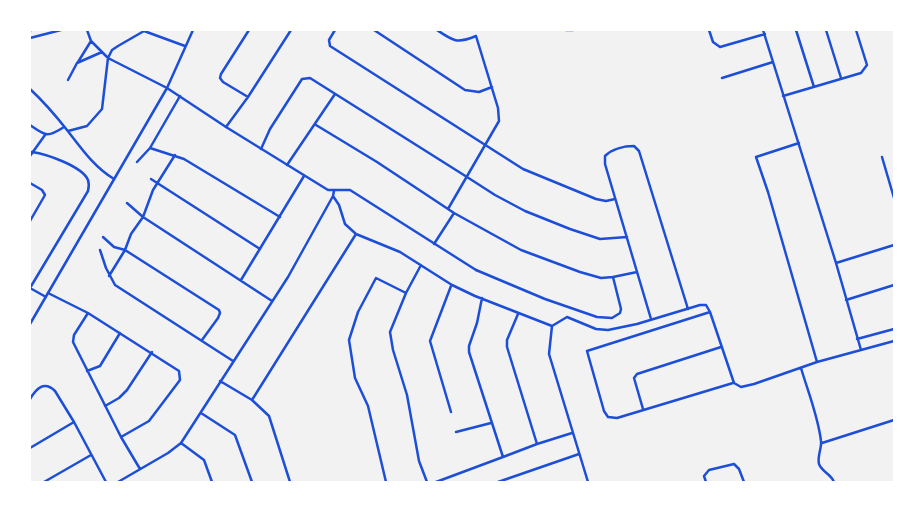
<!DOCTYPE html>
<html>
<head>
<meta charset="utf-8">
<style>
	body { margin:0 }
	#map { position:relative; width:924px; height:512px; overflow:hidden; background:#f2f2f2; font-family:"Work Sans",sans-serif }
	canvas { display:block }
	.frame { position:absolute; inset:0; border:31px solid #fff; pointer-events:none }
</style>
</head>
<body>
<div id="map">
<canvas width="924" height="512"></canvas>
<div class="frame"></div>
</div>
<script>
const g = document.querySelector('canvas').getContext('2d');
g.lineJoin = 'round';
function strokePath(path, color, width, dash) { g.strokeStyle = color; g.lineWidth = width; g.lineCap = dash ? 'butt' : 'round'; g.setLineDash(dash || []); g.stroke(path); }
const minor = new Path2D(`
	M87,30L91,41L108,58L167,88
	M335,30L329,40L330,46L523,169L596,199L606,201L615,199
	M374,30L465,90L479,92L492,87
	M566,30H573
	M709,30L713,42L720,47L765,34
	M763,30L836,263L861,350
	M796,30L814,87
	M826,30L841,78
	M30,32V30
	M30,38L61,30
	M78,62L91,41
	M722,78L773,62
	M68,80L77,63L102,52
	M30,89C44,102 56,116 67,130C81,148 94,167 114,179
	M783,96L861,73L867,65L856,30
	M248,97L223,82L220,78L221,74L249,30
	M30,125C46,136 47,138 64,127
	M316,125L377,162L448,209
	M226,127L248,97L291,30
	M68,131L87,126L102,109L108,58L112,50L118,46L144,31L185,46
	M799,143L756,157L768,192L817,362
	M150,148L184,159L280,217
	M261,149L270,129L302,79L310,78L467,177L495,195L525,211L570,229L600,239L627,237
	M30,156L45,135
	M882,157L894,198
	M137,162L150,148L180,96
	M287,165L335,94
	M151,179L260,249
	M30,183L42,190L45,195L30,221
	M333,196L339,205L345,224L356,234L400,252L452,285L475,296L552,326
	M127,203L143,217L272,301
	M454,213L521,250L580,272L601,278L613,277L637,272
	M103,237L114,247L125,250L219,310L220,313L218,318L202,340
	M434,244L454,213L448,209L499,121L498,108L476,36C457,44 453,41 437,30
	M100,250L106,268L115,285L233,361
	M836,263L894,245
	M421,265L406,293L390,332L393,350L407,395L419,461L427,482
	M476,270L545,299L597,317L612,318L620,313L621,309L613,277
	M109,276L125,250L131,234L143,217L153,190L175,155
	M241,280L304,176
	M30,288L88,191C89,187 89,183 88,180C82,166 46,154 32,152
	M30,288L46,297
	M48,293L88,313L179,371L180,380L149,421L121,437
	M482,298L477,323L469,346V352L503,457L537,444
	M846,300L894,285
	M710,312L587,351L604,411L608,417L617,418L733,383
	M88,313L74,335L73,342L121,437L140,469
	M518,314L507,340V347L537,444L572,433
	M651,319L605,164V156C612,149 624,146 634,146L639,151L688,309
	M552,326L567,317L596,329L608,330L637,324L700,305H706L710,312L734,383L741,387L754,384L817,362L894,341
	M552,326L549,354L588,482
	M857,339L894,329
	M801,368C808,392 818,416 821,441C822,448 817,456 819,464C822,472 831,474 834,482
	M87,371L100,366L120,333
	M220,381L252,400L269,416L290,482
	M30,399C36,389 44,380 55,391L74,422L106,482
	M252,400L356,234
	M105,406L119,398L127,390L152,352
	M643,409L634,378L637,374L721,347
	M451,412L430,341L451,286
	M201,413L235,435L252,482
	M456,432L491,423
	M181,443L204,460L212,482
	M822,443L894,420
	M30,448L74,422
	M44,482L91,455
	M118,482L168,453L181,443L288,277L333,196L334,191
	M386,482L368,406L355,378L349,340L358,312L376,278L406,293
	M436,482L503,457
	M498,482L579,454
	M706,482L704,476L709,470L734,464L739,469L744,482`);
const tertiary = new Path2D(`
	M167,88L226,127L328,190H350L476,270
	M30,324L167,88L193,30`);
strokePath(minor, '#1d4ed8', 2.5);
strokePath(tertiary, '#1d4ed8', 2.5);
</script>
</body>
</html>
